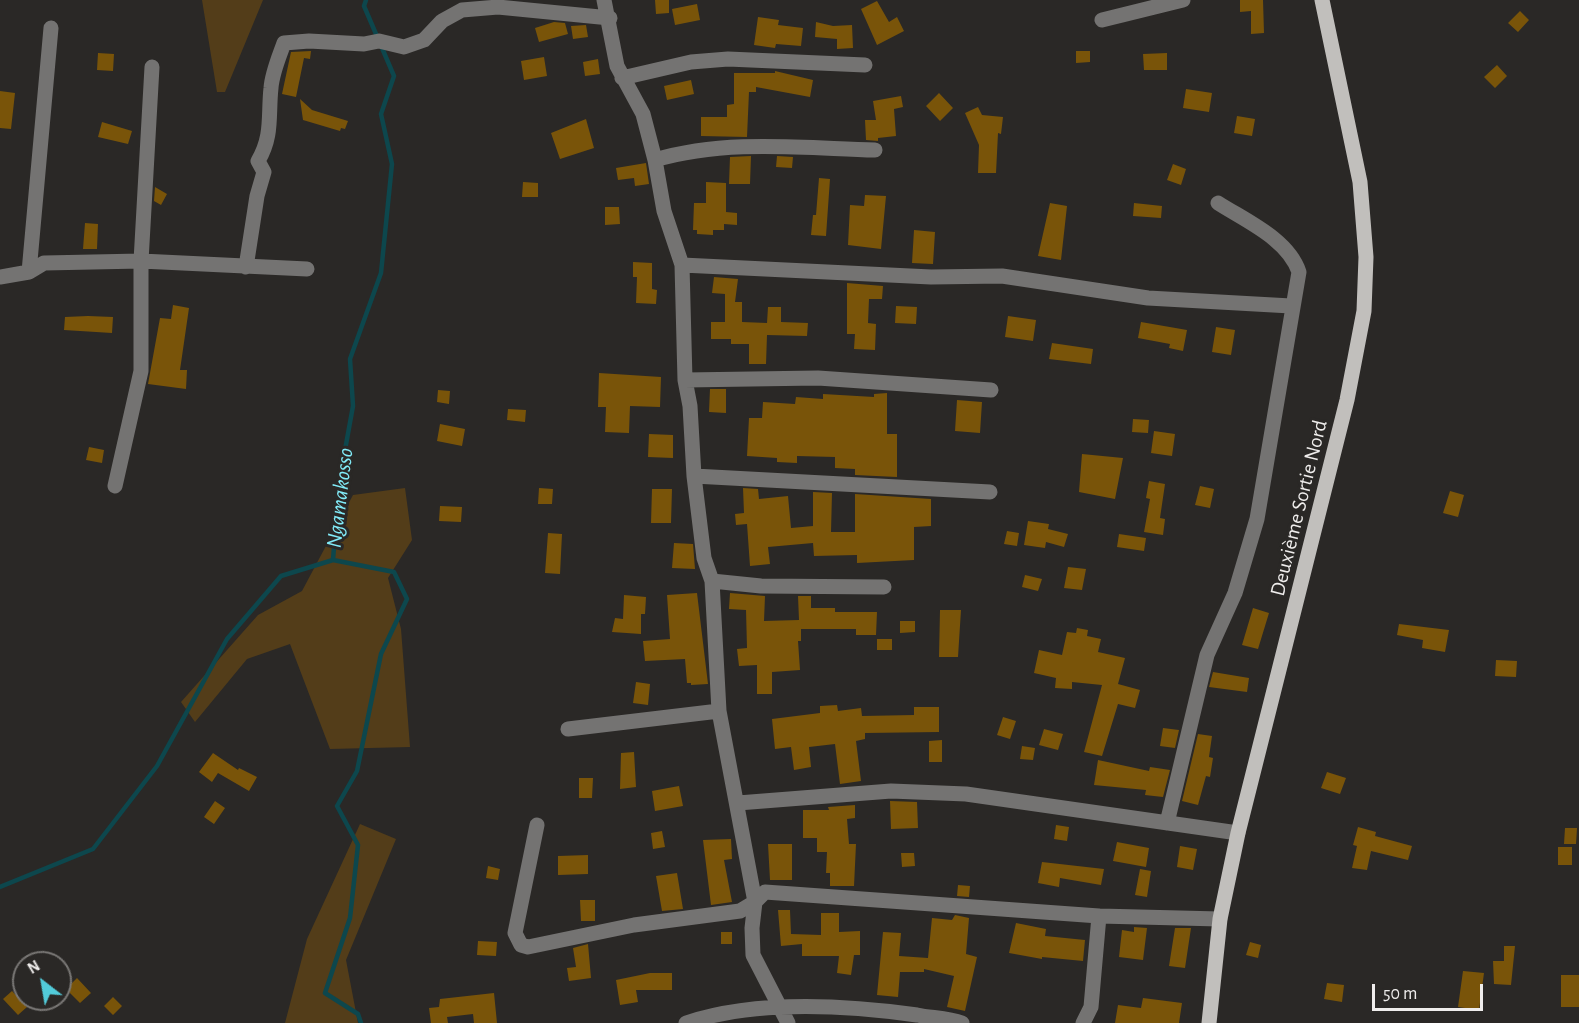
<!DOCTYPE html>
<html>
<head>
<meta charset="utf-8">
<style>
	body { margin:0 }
	#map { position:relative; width:1579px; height:1023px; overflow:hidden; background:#2a2826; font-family:"Alegreya Sans",sans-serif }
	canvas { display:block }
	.north { position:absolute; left:12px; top:951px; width:60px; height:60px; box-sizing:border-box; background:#2a2826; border:2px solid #797775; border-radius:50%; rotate:329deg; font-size:16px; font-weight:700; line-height:24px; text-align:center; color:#efedec }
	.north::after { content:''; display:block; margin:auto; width:21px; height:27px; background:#52cbd9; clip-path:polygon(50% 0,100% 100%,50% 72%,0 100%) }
	.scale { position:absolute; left:1372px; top:984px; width:111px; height:27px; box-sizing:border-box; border:3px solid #efedec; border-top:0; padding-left:8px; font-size:18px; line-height:21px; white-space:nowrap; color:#efedec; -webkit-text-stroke:4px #2a2826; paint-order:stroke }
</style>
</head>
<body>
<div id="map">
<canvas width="1579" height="1023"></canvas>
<div class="north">N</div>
<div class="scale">50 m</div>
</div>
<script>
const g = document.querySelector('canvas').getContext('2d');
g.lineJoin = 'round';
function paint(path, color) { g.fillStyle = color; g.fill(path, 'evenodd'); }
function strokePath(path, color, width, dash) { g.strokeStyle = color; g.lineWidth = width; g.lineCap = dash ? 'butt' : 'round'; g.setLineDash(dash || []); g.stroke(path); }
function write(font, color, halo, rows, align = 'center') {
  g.font = font + ' "Alegreya Sans",sans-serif'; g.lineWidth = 6; g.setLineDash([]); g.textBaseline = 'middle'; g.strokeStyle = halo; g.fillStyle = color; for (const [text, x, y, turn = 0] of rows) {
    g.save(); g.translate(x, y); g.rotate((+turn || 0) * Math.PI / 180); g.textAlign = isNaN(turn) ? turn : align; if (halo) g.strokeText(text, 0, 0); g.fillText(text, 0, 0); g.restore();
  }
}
const green = new Path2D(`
	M202,0H263L225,92H217Z
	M405,488L412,540L388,578L401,629L410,747L330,749L290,644L247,659L195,722L181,702L258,615L302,591L353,495Z
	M360,824L396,839L346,960L358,1023H285L307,939Z`);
const stream = new Path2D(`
	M0,887L93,849L157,766L227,639L281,576L333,560
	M361,1023L358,1014L325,993L350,918L358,845L337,806L357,771L381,654L407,599L394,572L333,560L339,483L353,406L350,359L381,273L392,164L381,114L394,76L364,6L366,0`);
const building = new Path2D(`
	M655,0H669V13L656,14Z
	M1240,0H1263L1264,33L1251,34V11L1240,12Z
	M877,1L889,22L897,17L904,31L877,45L861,9Z
	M697,4L700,20L675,25L672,9Z
	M1520,11L1529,20L1518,32L1508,23Z
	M758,17L779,20L778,25L803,28L801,46L776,44L775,48L754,45Z
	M554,22L565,23L568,34L539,42L535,28Z
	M816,22L833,26L852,25L853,48L837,49V39L815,37Z
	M586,25L588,37L573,39L571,26Z
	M311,51L310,59L304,58L296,97L282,94L291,52Z
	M1076,51H1090V62L1076,63Z
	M98,53L114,54L113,71L97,70Z
	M1167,53V70H1144L1143,54Z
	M544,57L547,76L524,80L521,61Z
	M598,59L600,74L585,76L583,62Z
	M1497,65L1507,76L1495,88L1484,77Z
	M775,71L813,80L810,97L756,87V92H749L747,137L701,136V117H727V105L734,104V73H775Z
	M691,80L694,94L667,100L664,86Z
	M1186,89L1212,93L1209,112L1183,108Z
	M0,91L15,93L11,129L0,128Z
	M939,93L953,108L940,121L926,106Z
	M901,96L903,107L894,109L896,136L878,138V141L866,140L865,120H876L873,101Z
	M300,99L312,110L348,121L345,129L341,128L340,131L303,120Z
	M978,107L982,115L1003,117L1001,134L998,133L996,173H978L979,145L965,113Z
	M1237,116L1255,119L1252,136L1234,133Z
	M586,119L594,148L560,159L551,133Z
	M102,122L132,131L128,144L98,137Z
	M751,156L750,184H729L730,157Z
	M777,156L793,157L792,168L776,167Z
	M646,163L649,184L635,186L634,178L618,180L616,168Z
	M1173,164L1186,169L1181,185L1167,180Z
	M819,178L830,179L826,236L811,235L813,215H816Z
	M523,182L538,183V197H522Z
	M706,182L726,183V212L737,213V225L724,224V230H713V235L697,234V230H693L694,203H706Z
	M155,187L167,194L161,205L154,201Z
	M865,195L886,196L881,249L848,245L850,205L864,206Z
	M1050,203L1067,206L1061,260L1038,256Z
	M1134,203L1162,206L1161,218L1133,216Z
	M605,207H619L620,224L605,225Z
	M85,223L98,224L97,249H83Z
	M914,230L935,232L933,264L912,263Z
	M633,262L652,263V289L657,290L656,304L636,303L637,277H633Z
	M714,277L738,279L735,302H742V322L767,323L768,307H781V322L808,323L807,336L767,335L766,364H749V344H731V339H711V322H725V294L712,293Z
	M847,283L883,286L882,299H869L868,323L876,324L875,350L854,349L855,334H847Z
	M173,305L189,308L180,370H187L186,389L148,384L160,318L171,319Z
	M896,306L917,307L916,324L895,323Z
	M88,316L113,317L112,333L64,330L65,317Z
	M1008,316L1036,320L1033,341L1005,337Z
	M1141,322L1187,330L1183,351L1169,348L1170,344L1138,338Z
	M1216,327L1235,330L1231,355L1212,352Z
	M1052,343L1093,349L1091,364L1049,359Z
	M599,373L661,377L660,407L630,406L629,433L605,432L606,407H598Z
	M710,389H726V413L709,412Z
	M438,390L450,391L449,404L437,402Z
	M887,393V434H897V477L855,475V469L835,468V457L797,456V463L777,462V458L747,456L749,418H762L763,402L795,404L796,397L823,399V394L874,397V394Z
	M957,400L982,402L980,433L955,431Z
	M508,409L526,410L525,422L507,420Z
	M1133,419L1149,420L1148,433L1132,432Z
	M440,424L465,429L462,446L437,441Z
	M1154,431L1175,434L1172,456L1151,453Z
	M649,434L673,435V458L648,457Z
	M89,447L104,450L102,463L86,460Z
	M1082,454L1123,458L1115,499L1079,492Z
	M1149,481L1165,484L1160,518L1165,519L1163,535L1144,532L1150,499L1146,498Z
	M1200,486L1214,489L1210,508L1195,505Z
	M539,488L553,489L552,504H538Z
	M743,488L758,489L759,499L788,496L791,528L813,526V492L832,493L831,532H855V494L931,499V526L914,527V560L857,563V555L814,556L813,543L768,547L770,564L750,566L747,524L736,525L735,514L744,513Z
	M652,489H672L671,523H651Z
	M1450,491L1464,495L1458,517L1443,513Z
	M440,506L462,507L461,522L439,521Z
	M1028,521L1049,524L1048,529L1068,534L1064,547L1046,542L1045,548L1024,545Z
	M1007,531L1019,533L1017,546L1004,544Z
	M548,533L562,534L560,574L545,573Z
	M1119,534L1146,538L1144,551L1117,547Z
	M674,543L693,544L695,569L672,568Z
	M1068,567L1086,569L1082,590L1064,588Z
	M1025,575L1042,579L1038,591L1022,587Z
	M697,593L708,684L691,685V683H687L685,659L645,661L643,641L670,639L667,595Z
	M730,593L765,596L764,621L799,620L798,596H811V608H835V612H877L876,635H856V629H801V641H798L800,670L772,672V694H757V665L739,666L737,649L747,648L746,610L729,609Z
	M624,595L646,597L645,614H641V634L612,632L615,618L623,619Z
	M1253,608L1269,613L1258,649L1242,645Z
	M940,610H961L958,657H939Z
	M900,621H915V632L900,633Z
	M1399,624L1449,630L1445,652L1422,648L1423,640L1397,635Z
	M1077,628L1088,630L1087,636L1101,639L1098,652L1125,658L1118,684L1140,690L1135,708L1118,704L1102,756L1084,752L1102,685L1072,682V689L1055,688L1056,678L1034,673L1039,650L1062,655L1067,632L1076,633Z
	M877,639H892V650H877Z
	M1496,660L1517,661L1516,677L1495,676Z
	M1213,672L1249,678L1247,692L1209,687Z
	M636,682L650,684L648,705L633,703Z
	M837,705L838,711L861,708L862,716L914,715V707H939V732L865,733V739L856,741L861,781L840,784L835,744L809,747L811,767L794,770L791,747L775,749L772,719L820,713V706Z
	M1003,717L1016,721L1010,739L997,735Z
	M1163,728L1179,730L1175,748L1160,746Z
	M1044,729L1063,734L1058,750L1039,745Z
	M1198,734L1212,736L1209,757L1213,758L1210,777L1206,776L1198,805L1182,801Z
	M942,740V762H929V741Z
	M1022,746L1035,748L1033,760L1020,759Z
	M634,752L636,787L620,789L621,753Z
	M213,753L238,770L239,768L257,777L249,791L218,773L212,782L199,772Z
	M1098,760L1149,771L1150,767L1170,770L1163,797L1145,795L1146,790L1094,785Z
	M1327,772L1346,778L1340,794L1321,788Z
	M579,778H593L592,798H579Z
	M679,786L683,806L655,811L652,791Z
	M215,801L225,808L214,824L204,817Z
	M890,801L917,802L918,828L891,829Z
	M855,805V818L847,819L849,844H856L854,886H830V873H826L827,852H817V838H803V810H829L828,807Z
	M1056,825L1069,827L1067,841L1054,839Z
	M1358,827L1376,832L1375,836L1412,846L1408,860L1371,851L1367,870L1352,868L1357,846L1353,845Z
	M1565,828H1577L1576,844H1564Z
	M662,831L665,847L653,849L651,833Z
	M731,839L732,859L724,860L732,902L711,905L703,840Z
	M1117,842L1149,848L1146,867L1113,861Z
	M768,844H792V880H770Z
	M1180,846L1197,849L1193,870L1177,867Z
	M1558,847H1572V865H1558Z
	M901,853H914L915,866L902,867Z
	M588,855V874L558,875V856Z
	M1042,862L1104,869L1101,885L1060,878L1059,887L1038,883Z
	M488,866L500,869L498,880L486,878Z
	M1140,869L1151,871L1147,897L1135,895Z
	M677,873L683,909L662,911L656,876Z
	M958,885L970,886L969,897L957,896Z
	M580,900H595V921H581Z
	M778,910H790L791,934L821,935V913H839V932L860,931V955H854L851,975L837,973L839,956H802V944L781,946Z
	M955,915L969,918L966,954L977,957L965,1011L947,1007L954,976L924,969V972H900L898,997L877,995L883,932L901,933L899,956L928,958L932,918L952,920Z
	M1016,923L1046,929L1045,936L1085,940L1083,961L1042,957V959L1009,953Z
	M1134,927L1147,928L1143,960L1119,957L1122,930L1134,932Z
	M1175,928H1191L1185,968L1169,966Z
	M721,932H732V944H721Z
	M478,941L497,942L496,956L477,955Z
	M1250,942L1261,945L1258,958L1246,955Z
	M588,944L591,978L569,981L567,968L576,967L573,948Z
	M1504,946H1515L1511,985L1494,984L1493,961H1504Z
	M1463,971L1484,973L1479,1010L1458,1007Z
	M650,973H672V990H636L638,1002L620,1005L616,980Z
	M1561,975H1579V1007H1561Z
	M77,978L91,993L80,1003L66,989Z
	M1327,983L1344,985L1342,1002L1324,999Z
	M12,991L27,1007L18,1015L3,999Z
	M494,993L497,1023H474L473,1014L447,1017L448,1023H431L429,1008L439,1007L440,999Z
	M113,997L122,1006L113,1015L104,1006Z
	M1143,998L1182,1003L1179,1023H1115L1118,1005L1141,1008Z`);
const minor = new Path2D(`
	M604,0L617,66L643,114L655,160L664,211L682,265L685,380L690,406L694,476L704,558L712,581L719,711L755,902L752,928L753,955L788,1023
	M1102,20L1183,0
	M622,78L691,62L728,59L865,65
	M655,160C725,139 802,148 875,150
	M682,265L931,277L1002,276L1148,298L1291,306
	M246,267L257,196L264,172L258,161C273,136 268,115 271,88C272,73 279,57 284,43L309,41L364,44L379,41L404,47L424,40L442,21L462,10L498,7L610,18
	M29,272L51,28
	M0,277L29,272L44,263L141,261L307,269
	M685,380L818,378L991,390
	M694,476L990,492
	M115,486L141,371V261L152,67
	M712,581L761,586L884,587
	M568,729L719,711
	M738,803L891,791L966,794L1238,833
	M1167,823L1207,655L1235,593L1257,519L1299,272C1288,239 1246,221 1218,203
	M537,825L515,933L521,945L528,947L634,925L740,911L755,902L765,892L1099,916L1220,919
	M686,1023C755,1000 845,1005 917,1015C932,1018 948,1018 962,1023
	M1083,1023L1091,1007L1099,916`);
const major = new Path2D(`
	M1209,1023L1220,919L1238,833L1347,400L1364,311L1366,257L1360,182L1322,0`);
const streetNames = [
	["Deuxième Sortie Nord",1299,508,-76]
];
const waterNames = [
	["Ngamakosso",340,498,-83]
];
paint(green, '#533d19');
strokePath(stream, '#0d474d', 4.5);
paint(building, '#795409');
strokePath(minor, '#747372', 15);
strokePath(major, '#c1bfbc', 15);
write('21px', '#efedec', '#2a2826', streetNames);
write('italic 22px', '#82ecf9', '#2a2826', waterNames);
</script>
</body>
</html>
